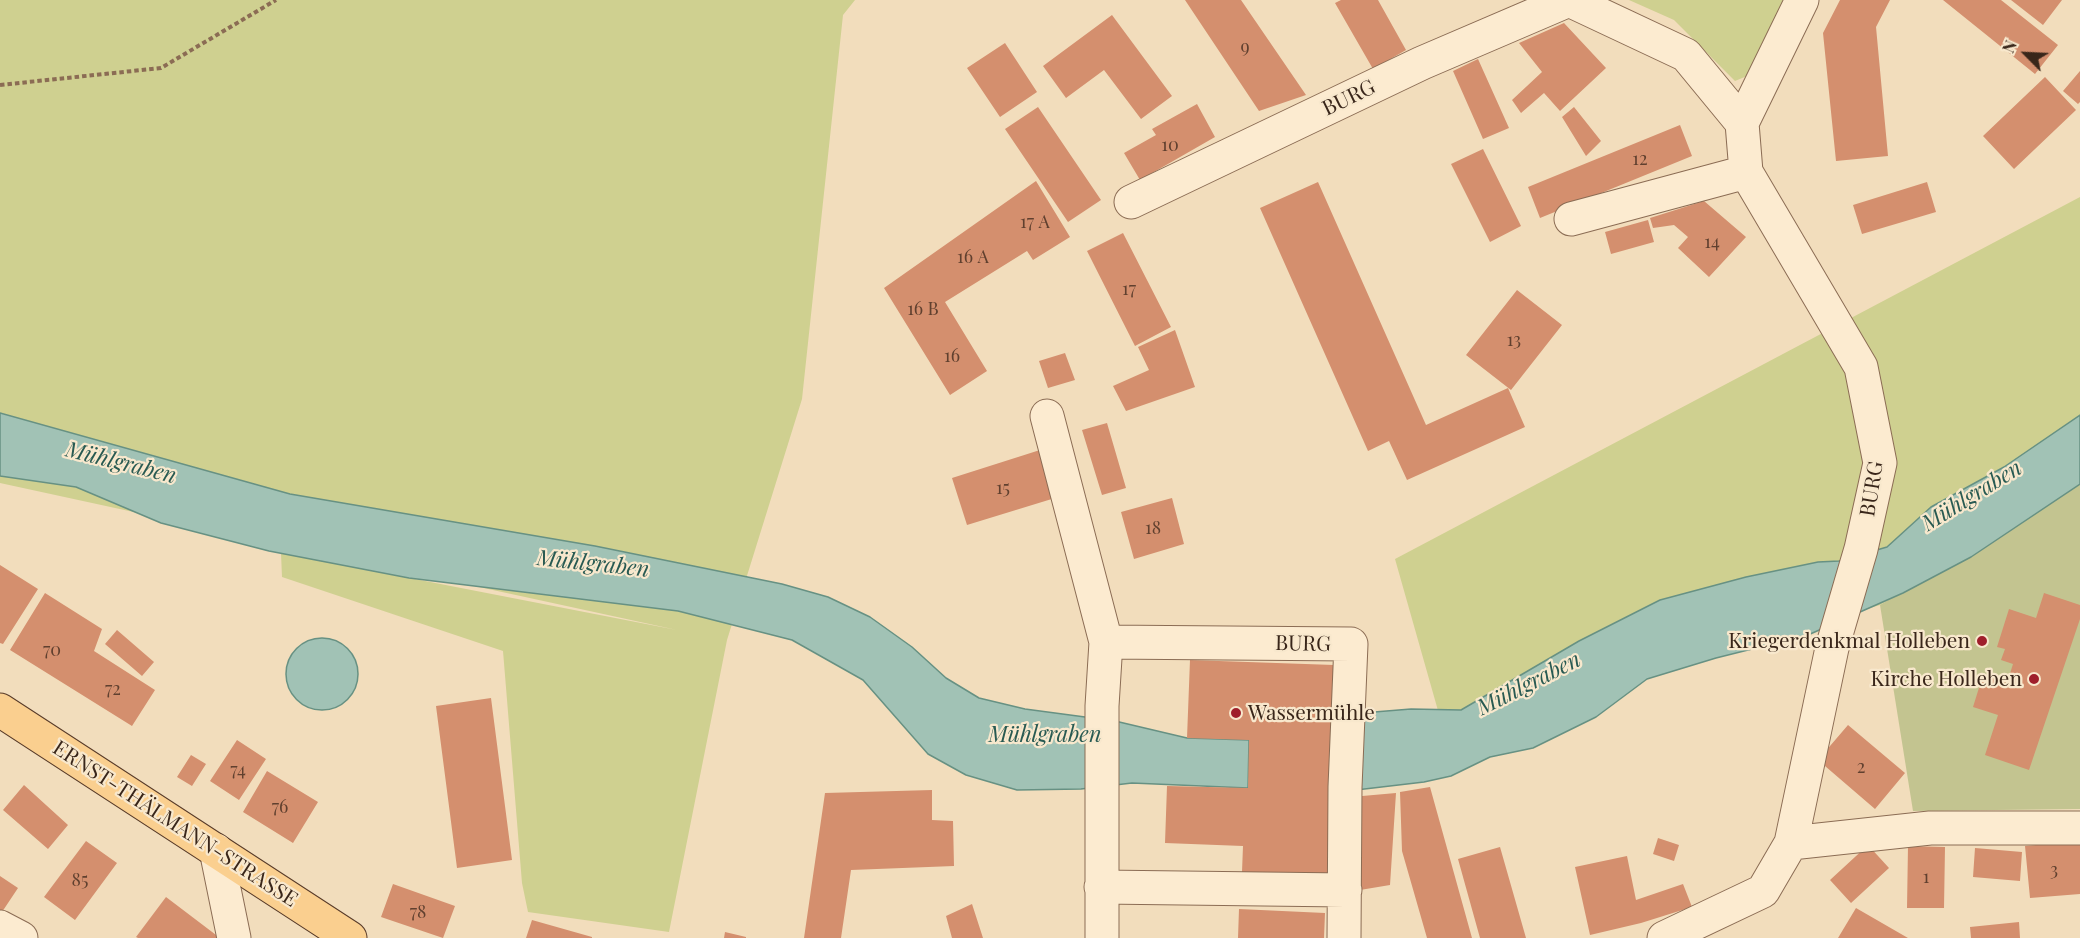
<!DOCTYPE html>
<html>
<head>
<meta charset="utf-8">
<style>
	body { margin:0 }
	#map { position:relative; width:2080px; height:938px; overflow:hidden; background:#f2ddbc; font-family:"Playfair Display",serif }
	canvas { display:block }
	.north { position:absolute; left:1996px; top:24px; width:60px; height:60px; -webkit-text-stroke:4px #f8e8cd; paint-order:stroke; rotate:294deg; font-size:16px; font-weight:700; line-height:24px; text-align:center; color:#39261a }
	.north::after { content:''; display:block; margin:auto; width:21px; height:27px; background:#39261a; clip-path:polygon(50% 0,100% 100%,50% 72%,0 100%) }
</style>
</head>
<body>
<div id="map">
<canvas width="2080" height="938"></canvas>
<div class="north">N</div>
</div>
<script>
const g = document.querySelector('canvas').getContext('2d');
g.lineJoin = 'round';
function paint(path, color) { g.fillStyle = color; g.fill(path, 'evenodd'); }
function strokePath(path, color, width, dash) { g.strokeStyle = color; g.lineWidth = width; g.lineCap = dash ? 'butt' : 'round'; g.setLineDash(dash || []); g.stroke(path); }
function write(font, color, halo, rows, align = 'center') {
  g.font = font + ' "Playfair Display",serif'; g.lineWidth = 4.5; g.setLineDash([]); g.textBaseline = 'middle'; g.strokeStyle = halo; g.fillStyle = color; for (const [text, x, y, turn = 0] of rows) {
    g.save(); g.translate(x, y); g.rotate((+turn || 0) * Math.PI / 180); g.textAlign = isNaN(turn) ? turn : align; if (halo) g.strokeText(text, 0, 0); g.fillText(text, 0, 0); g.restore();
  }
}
const green = new Path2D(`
	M0,0H855L843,15L802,399L727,640L669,932L528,912L522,883L503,651L282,577L281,553L677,630L0,483Z
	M1629,0H1793L1759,71L1735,81L1674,20Z
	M2080,197V483L1880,605L1647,675L1454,767L1395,559Z`);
const cemetery = new Path2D(`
	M2080,483V809L1913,811L1880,605Z`);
const water = new Path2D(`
	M0,413L290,494L595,546L782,584L828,597L870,617L912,647L946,678L979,698L1025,709L1115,721L1187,738L1249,740L1248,788L1132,783L1081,789L1017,790L966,775L928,754L863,680L792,640L678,611L409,578L269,551L161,523L76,487L0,476Z
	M2080,415V484L1971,557L1903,593L1808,635L1716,658L1647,679L1596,717L1533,748L1490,757L1451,776L1424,782L1356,790L1362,713L1411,709L1461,710L1579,641L1660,600L1746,577L1818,562L1839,561L1887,547L1931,507L2004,467Z
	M286 674a36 36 0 1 1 72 0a36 36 0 1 1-72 0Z`);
const building = new Path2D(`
	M1185,0H1241L1306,95L1259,111Z
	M1341,0H1378L1406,50L1373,69L1335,3Z
	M1840,0H1890L1876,27L1888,156L1836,161L1823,33Z
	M1943,0H2001L2058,45L2035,74Z
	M2011,0H2062L2043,25Z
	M1112,15L1172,96L1141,119L1104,70L1066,98L1043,66Z
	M1564,23L1606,68L1560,111L1544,93L1521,113L1512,100L1542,72L1519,43Z
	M1005,43L1037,92L1000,117L967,68Z
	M1478,59L1509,128L1483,139L1453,71Z
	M2080,71V102L2078,104L2063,91Z
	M2045,77L2076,110L2014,169L1983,136Z
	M1197,104L1215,137L1140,180L1124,153L1156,135L1152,129Z
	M1038,107L1101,200L1068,222L1005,129Z
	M1574,107L1601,141L1586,156L1562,117Z
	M1680,125L1692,156L1540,218L1528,187Z
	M1483,149L1521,226L1490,242L1451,164Z
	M1036,181L1070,237L1033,260L1027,251L945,302L987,371L950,395L884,288Z
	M1318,182L1426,425L1508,388L1525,427L1407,480L1389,441L1368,451L1260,208Z
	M1927,182L1936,212L1862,234L1853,205Z
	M1704,201L1746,237L1709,277L1678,248L1688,237L1674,225L1653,228L1650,218Z
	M1648,220L1654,242L1611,254L1605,232Z
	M1123,233L1171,327L1135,346L1087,251Z
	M1517,290L1562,325L1511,390L1466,355Z
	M1175,330L1195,387L1126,411L1113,386L1149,370L1138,347Z
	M1065,353L1075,380L1048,388L1039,361Z
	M1107,423L1126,488L1102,495L1082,430Z
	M1040,450L1055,498L967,525L952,478Z
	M1172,498L1184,544L1134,559L1121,512Z
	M0,565L38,589L3,644L0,643Z
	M45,593L102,629L94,651L155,690L132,726L10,650Z
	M2044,593L2080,605V619L2029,770L1985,755L1998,715L1973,707L1983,675L2007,683L2013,664L2001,660L2005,649L1997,647L2009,609L2036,618Z
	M117,630L154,662L142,676L105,644Z
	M1190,660L1334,665L1327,875L1242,872L1243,846L1165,843L1167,786L1248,788L1249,740L1187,738Z
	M491,698L512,860L457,868L436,706Z
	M1848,725L1905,773L1875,809L1818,760Z
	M237,740L266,759L239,800L210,781Z
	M191,755L206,764L192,786L177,777Z
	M267,771L318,802L293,843L243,812Z
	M24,785L68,825L48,849L3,810Z
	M1430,787L1472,938H1427L1402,851L1400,792Z
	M932,790V820L953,821L954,866L851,870L841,938H804L825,793Z
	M1396,793L1390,885L1348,892L1351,797Z
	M1658,838L1679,845L1674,861L1653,854Z
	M86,841L117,863L75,920L44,897Z
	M2080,841V894L2030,898L2025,846Z
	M1868,845L1889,868L1851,903L1830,880Z
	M1908,846L1945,847L1944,908H1907Z
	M1500,847L1526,938H1480L1458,859Z
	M1975,848L2022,852L2020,881L1973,877Z
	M1627,856L1636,900L1683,884L1692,907L1641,923L1590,935L1575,867Z
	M0,876L18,888L0,915Z
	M393,884L455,906L443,938L381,917Z
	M166,897L220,938H138L136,937Z
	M972,904L983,938H952L946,916Z
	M1856,908L1908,938H1838Z
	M1239,909L1325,913L1324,938H1238Z
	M532,920L592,937V938H526Z
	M2019,922L2020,938H1971L1970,927Z
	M725,932L746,937V938H724Z`);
const path = new Path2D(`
	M0,85L161,68L276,0`);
const minor = new Path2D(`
	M1569,0L1686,55L1742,123L1746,172L1861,367L1880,463L1861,549L1832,648L1791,843L1763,891L1664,938
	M1742,123L1802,0
	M1131,202L1422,63L1569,0
	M1571,219L1746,172
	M1047,416L1106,642L1102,706V938
	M1106,642L1351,644L1345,787L1344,938
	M1791,843L1930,828H2080
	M216,850L234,938
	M1101,887L1345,890
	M0,927L21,938`);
const major = new Path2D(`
	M0,710L350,938`);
const markers = [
	[1982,641,6,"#9f1f2b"],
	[2034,679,6,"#9f1f2b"],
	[1236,713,6,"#9f1f2b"]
];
const numberNames = [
	["9",1245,47],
	["10",1170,145],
	["12",1640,159],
	["17 A",1035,222],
	["14",1712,242],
	["16 A",973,257],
	["17",1129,289],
	["16 B",923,309],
	["13",1514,340],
	["16",952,356],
	["15",1003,488],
	["18",1153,528],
	["70",52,650],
	["72",113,689],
	["2",1861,767],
	["74",238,770],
	["76",280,807],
	["3",2054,870],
	["1",1926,877],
	["85",80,880],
	["78",418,912]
];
const streetNames = [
	["BURG",1349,98,-26],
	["BURG",1872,489,-81],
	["BURG",1303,644,1],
	["ERNST-THÄLMANN-STRASSE",175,824,33]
];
const poiNames = [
	["Kriegerdenkmal Holleben",1970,641],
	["Kirche Holleben",2022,679],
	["Wassermühle",1248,713,"left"]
];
const waterNames = [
	["Mühlgraben",121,463,14],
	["Mühlgraben",1972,496,-32],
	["Mühlgraben",593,564,6],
	["Mühlgraben",1529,684,-27],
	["Mühlgraben",1045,735]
];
paint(green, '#cfd090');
paint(cemetery, '#c3c490');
paint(water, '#a1c2b5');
strokePath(water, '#679183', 1.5);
paint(building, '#d48f6e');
strokePath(minor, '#8b6c54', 35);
strokePath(major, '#583b29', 35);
strokePath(path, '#8b6c54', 4, [4.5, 3]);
strokePath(minor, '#fcebd0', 33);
strokePath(major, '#facf8f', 33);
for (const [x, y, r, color] of markers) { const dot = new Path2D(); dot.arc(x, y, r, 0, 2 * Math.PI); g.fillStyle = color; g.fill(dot); strokePath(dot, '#f8e8cd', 2); }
write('18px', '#60402f', null, numberNames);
write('21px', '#39261a', '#f8e8cd', streetNames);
write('21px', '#39261a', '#f8e8cd', poiNames, 'right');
write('italic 22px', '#285a52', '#f8e8cd', waterNames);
</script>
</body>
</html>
